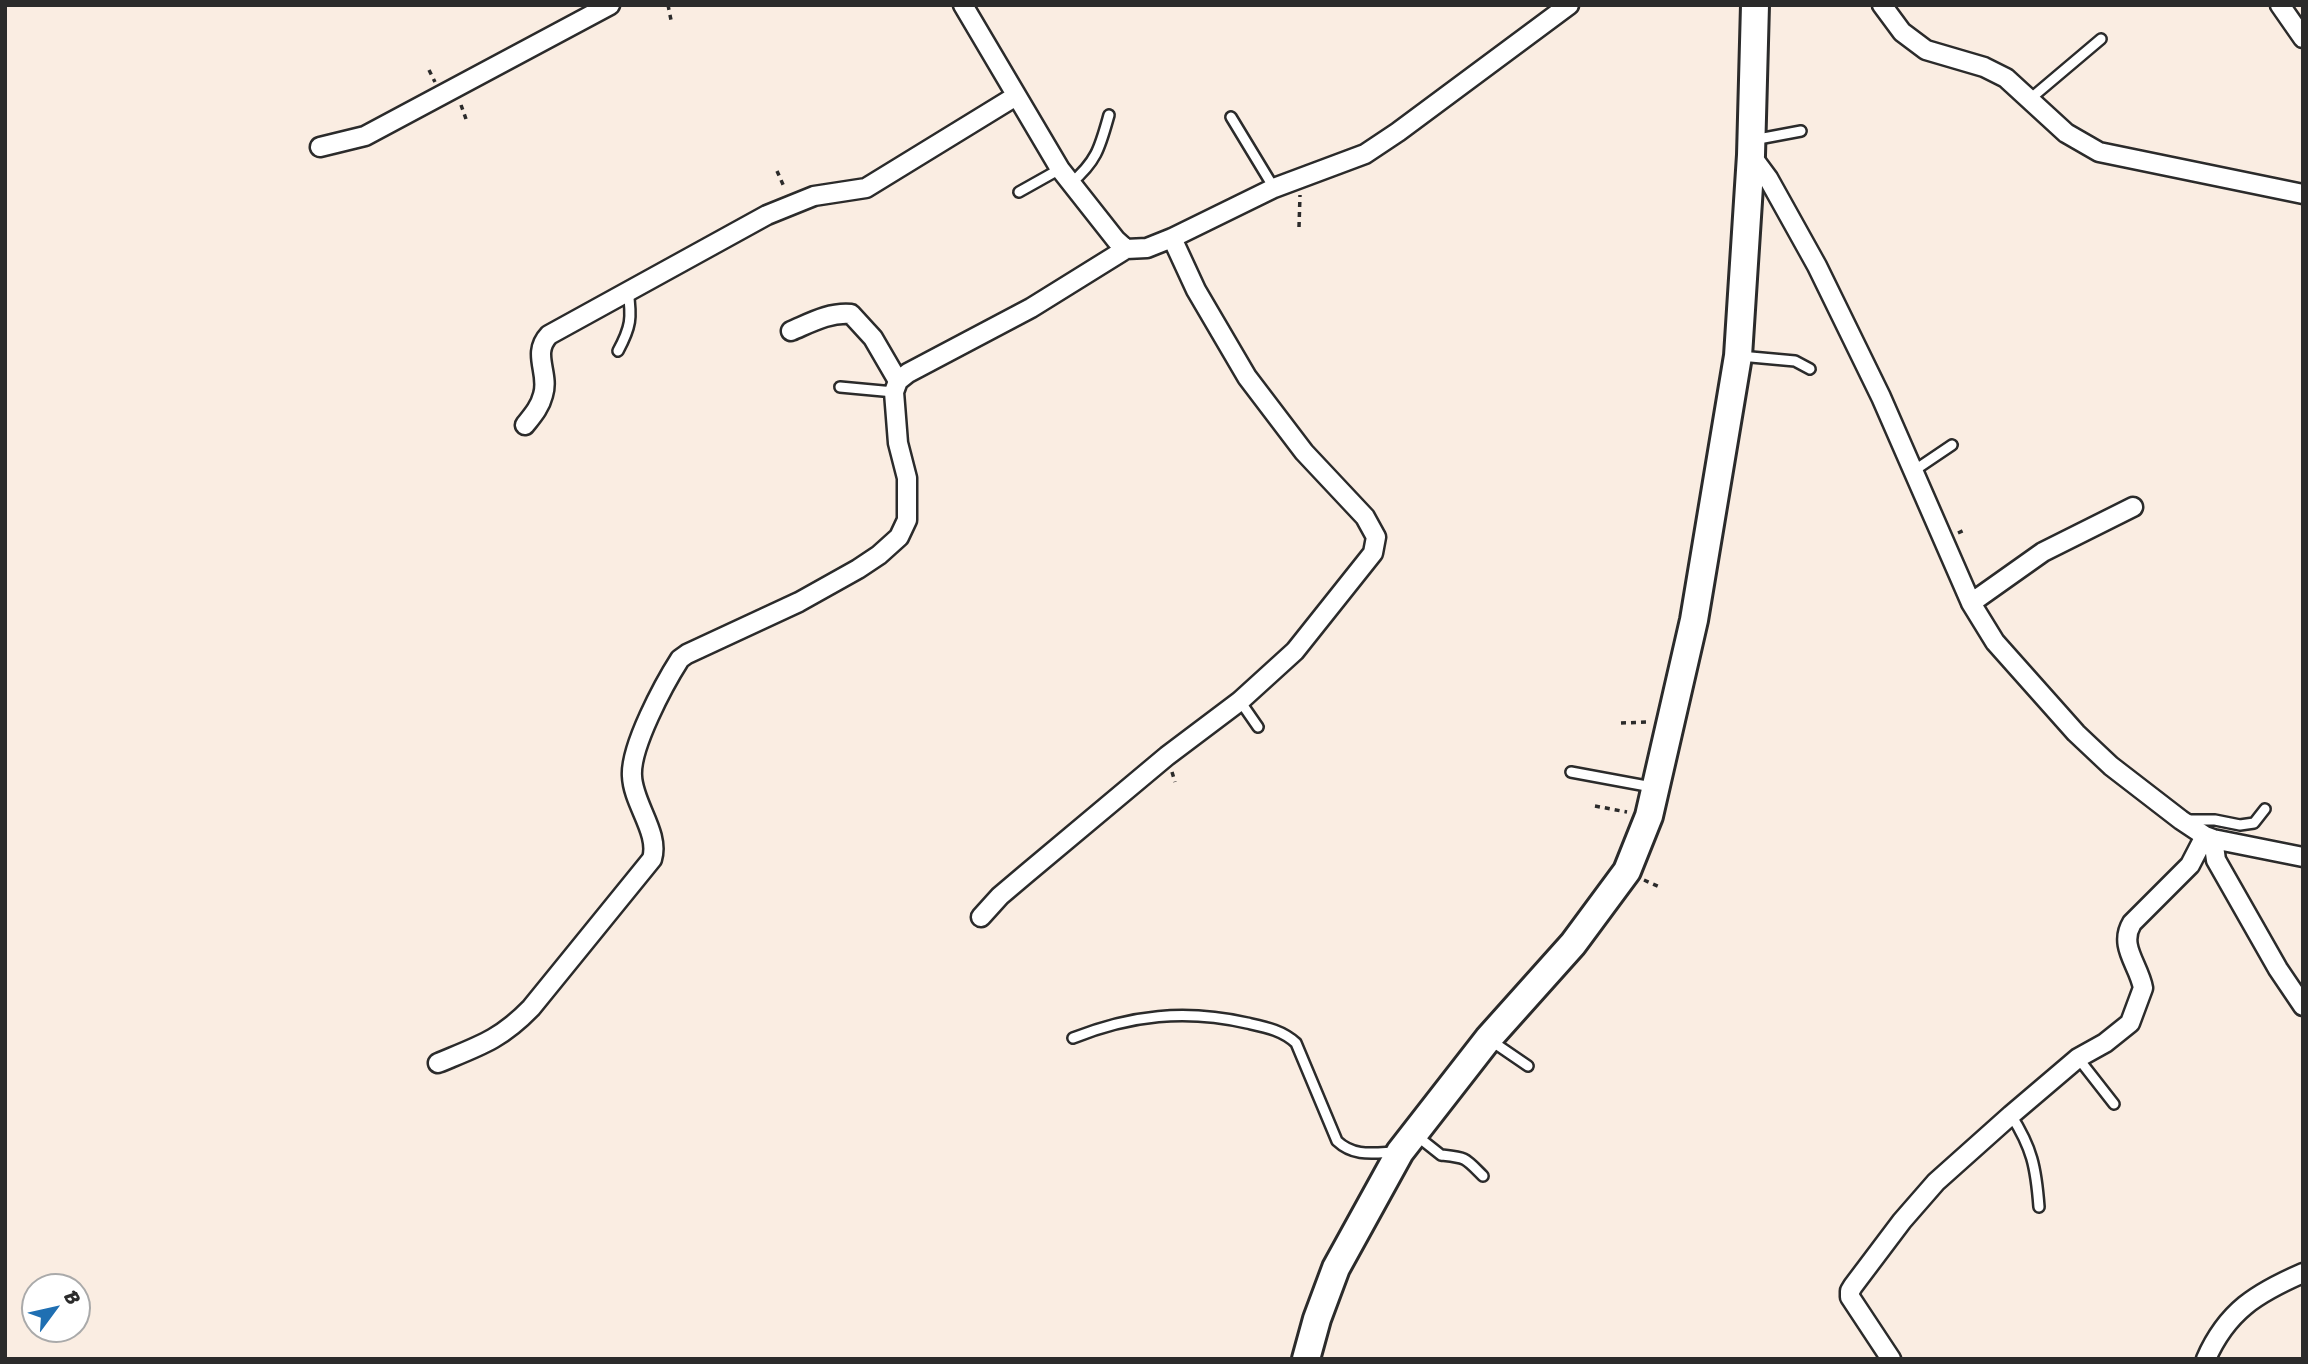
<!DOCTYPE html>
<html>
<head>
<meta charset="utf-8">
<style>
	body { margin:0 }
	#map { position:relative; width:2308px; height:1364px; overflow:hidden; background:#faede2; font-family:Sriracha,sans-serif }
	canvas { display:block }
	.frame { position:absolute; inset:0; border:7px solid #2b2b2b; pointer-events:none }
	.north { position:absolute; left:21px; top:1273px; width:70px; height:70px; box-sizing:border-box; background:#fff; border:2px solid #aaa; border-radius:50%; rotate:57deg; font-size:19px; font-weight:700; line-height:28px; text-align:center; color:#2b2b2b }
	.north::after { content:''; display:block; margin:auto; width:24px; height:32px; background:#1f6fb2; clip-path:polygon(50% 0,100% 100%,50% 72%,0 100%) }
</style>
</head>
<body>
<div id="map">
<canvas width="2308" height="1364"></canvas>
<div class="frame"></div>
<div class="north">B</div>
</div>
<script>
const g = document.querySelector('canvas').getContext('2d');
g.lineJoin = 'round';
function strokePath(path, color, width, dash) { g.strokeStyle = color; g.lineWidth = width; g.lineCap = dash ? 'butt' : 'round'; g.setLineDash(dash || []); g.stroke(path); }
const path = new Path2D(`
	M668,5L671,20
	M429,70L435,82
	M461,105L466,119
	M777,171L785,189
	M1299,227L1300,195
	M1958,533L1967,529
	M1621,723L1648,722
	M1172,772L1175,782
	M1595,806L1627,812
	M1644,880L1662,888`);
const lane = new Path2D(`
	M2030,99L2101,39
	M1231,117L1274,188
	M1753,140L1801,131
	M1071,183C1097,161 1100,147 1109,115
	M1019,192L1060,169
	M618,351C631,327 632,318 628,291
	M1740,356L1795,361L1810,369
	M840,387L894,392
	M1912,472L1952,445
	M1240,701L1258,727
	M1571,772L1652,787
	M2186,820H2215L2240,825L2254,823L2265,809
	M1073,1038C1131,1015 1185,1009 1247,1023C1265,1027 1282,1030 1296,1043L1337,1141C1354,1157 1373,1153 1395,1152
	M1490,1040L1528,1066
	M2078,1058L2114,1104
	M2011,1115C2032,1148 2036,1167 2039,1207
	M1417,1136L1441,1155C1467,1158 1464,1157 1483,1176`);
const street = new Path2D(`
	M963,5L1060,169L1116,240L1126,249L1147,248L1172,238L1274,188L1365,154L1398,132L1569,5
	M1882,5L1902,32L1926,50L1984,67L2006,78L2066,133L2099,152L2303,194
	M2280,5L2303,38
	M320,147L365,136L610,5
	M1751,155L1768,178L1817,266L1881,397L1971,603L1995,642L2076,733L2111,766L2181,820L2205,836L2213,839L2303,857
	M791,331C810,323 829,312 851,314L873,338L898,381
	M525,425C533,415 540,407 543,395C550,373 531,354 549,335L767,215L814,196L866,188L1016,96
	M1971,603L2043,552L2133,507
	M2213,839L2216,860L2278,969L2303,1006
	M981,917L1000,896L1026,874L1167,756L1240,701L1295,651L1373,553L1376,537L1365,517L1304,452L1247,377L1196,290L1172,238
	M438,1063C479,1046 500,1040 531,1008L652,859C660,833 633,804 632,776C630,747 664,684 680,659L687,654L799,602L858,569L879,555L899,537L907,520V478L898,443L894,392L898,381L908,373L1031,308L1126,249
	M1891,1359L1850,1297V1291L1853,1286L1902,1221L1936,1182L2011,1115L2078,1058L2105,1043L2130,1023L2143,988C2139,965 2118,946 2132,923L2190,865L2205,836
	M2206,1359C2227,1311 2257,1293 2303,1273`);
const secondary = new Path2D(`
	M1306,1359L1317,1319L1336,1268L1400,1152L1488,1039L1573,944L1627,871L1649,816L1694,620L1738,356L1751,155L1755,5`);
strokePath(lane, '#2b2b2b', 14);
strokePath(street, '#2b2b2b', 23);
strokePath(secondary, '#2b2b2b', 32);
strokePath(path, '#2b2b2b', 3.5, [5, 5]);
strokePath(lane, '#fff', 9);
strokePath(street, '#fff', 18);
strokePath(secondary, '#fff', 26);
</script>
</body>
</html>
